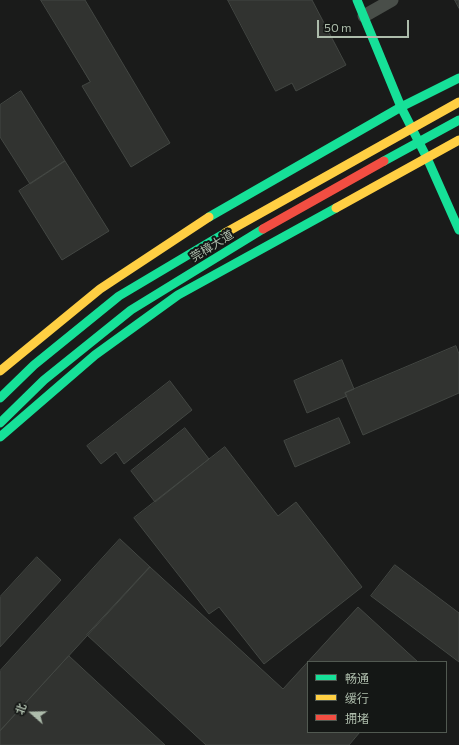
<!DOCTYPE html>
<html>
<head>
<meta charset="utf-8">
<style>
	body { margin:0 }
	#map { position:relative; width:459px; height:745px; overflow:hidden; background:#1a1b1a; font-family:Commissioner,"Noto Sans SC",sans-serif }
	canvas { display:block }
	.legend { position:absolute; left:307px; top:661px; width:140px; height:72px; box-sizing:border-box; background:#141715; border:1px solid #515951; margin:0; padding:5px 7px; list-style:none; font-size:12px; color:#adbcab }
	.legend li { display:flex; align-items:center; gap:8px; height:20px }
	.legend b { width:20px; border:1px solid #515951 }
	.north { position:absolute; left:12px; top:693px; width:40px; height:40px; -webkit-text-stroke:3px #141715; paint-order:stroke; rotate:290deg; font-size:11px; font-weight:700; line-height:16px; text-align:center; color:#adbcab }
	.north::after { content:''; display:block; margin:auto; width:14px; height:18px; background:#adbcab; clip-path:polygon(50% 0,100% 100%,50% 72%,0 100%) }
	.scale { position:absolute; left:317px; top:20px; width:92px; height:18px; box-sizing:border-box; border:2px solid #adbcab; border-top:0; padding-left:5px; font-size:12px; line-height:14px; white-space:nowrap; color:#adbcab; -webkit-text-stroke:3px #141715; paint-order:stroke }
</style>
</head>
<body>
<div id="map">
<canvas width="459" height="745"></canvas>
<ul class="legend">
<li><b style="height:5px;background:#16e098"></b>畅通</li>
<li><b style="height:5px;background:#ffcf43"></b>缓行</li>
<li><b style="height:5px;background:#f24e42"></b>拥堵</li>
</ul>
<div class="north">北</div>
<div class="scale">50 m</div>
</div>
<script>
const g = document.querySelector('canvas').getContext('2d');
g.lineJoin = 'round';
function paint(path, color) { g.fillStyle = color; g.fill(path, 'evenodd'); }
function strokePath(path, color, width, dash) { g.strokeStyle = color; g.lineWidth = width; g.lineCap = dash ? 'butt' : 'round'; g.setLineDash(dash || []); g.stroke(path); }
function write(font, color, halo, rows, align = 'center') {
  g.font = font + ' Commissioner,"Noto Sans SC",sans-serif'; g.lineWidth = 4; g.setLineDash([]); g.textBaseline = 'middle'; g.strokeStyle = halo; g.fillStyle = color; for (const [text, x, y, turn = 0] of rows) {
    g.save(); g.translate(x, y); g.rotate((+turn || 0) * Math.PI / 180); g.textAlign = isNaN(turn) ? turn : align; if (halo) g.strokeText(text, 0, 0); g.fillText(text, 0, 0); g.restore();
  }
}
const building = new Path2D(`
	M41,0H85L170,143L131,167L82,86L90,82Z
	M228,0H312L346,65L296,91L292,83L276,91Z
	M455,0H459V8Z
	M21,91L65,161L30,184L0,137V105Z
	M65,161L109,231L62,260L19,191Z
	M456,346L459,354V393L363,435L345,393Z
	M342,360L354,389L345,393L347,396L307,413L294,381Z
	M170,381L192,410L124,464L116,452L101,464L87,446Z
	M339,418L350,443L295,467L284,441Z
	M185,428L209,459L155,502L131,471Z
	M225,447L278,516L296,502L362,587L264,664L219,607L209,614L134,518Z
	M120,539L150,567L0,731V671Z
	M37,557L61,580L0,647V597Z
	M395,565L459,613V662L371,596Z
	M150,567L283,689L358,607L418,662H308V732H360L349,745H206L87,635Z
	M69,656L165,745H0V731Z`);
const street = new Path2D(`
	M364,16L392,0`);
const fast = new Path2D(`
	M357,0L401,107L427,158L459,230
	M209,217L401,107L459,78
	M0,437L95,355L178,295L336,208`);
const slow = new Path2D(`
	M336,208L459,140
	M0,371L100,289L209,217`);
const fastBridge = new Path2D(`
	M384,161L459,120
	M0,398L34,365L119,296L225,233
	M0,423L44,380L131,310L263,229`);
const slowBridge = new Path2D(`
	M225,233L459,102`);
const jamBridge = new Path2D(`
	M263,229L384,161`);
const streetNames = [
	["莞樟大道",212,246,-32]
];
paint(building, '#313330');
strokePath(building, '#434743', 1);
strokePath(street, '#494e49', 13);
strokePath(fast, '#16e098', 9);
strokePath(slow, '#ffcf43', 9);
strokePath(fastBridge, '#16e098', 9);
strokePath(slowBridge, '#ffcf43', 9);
strokePath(jamBridge, '#f24e42', 9);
write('12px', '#adbcab', '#141715', streetNames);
</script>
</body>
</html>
